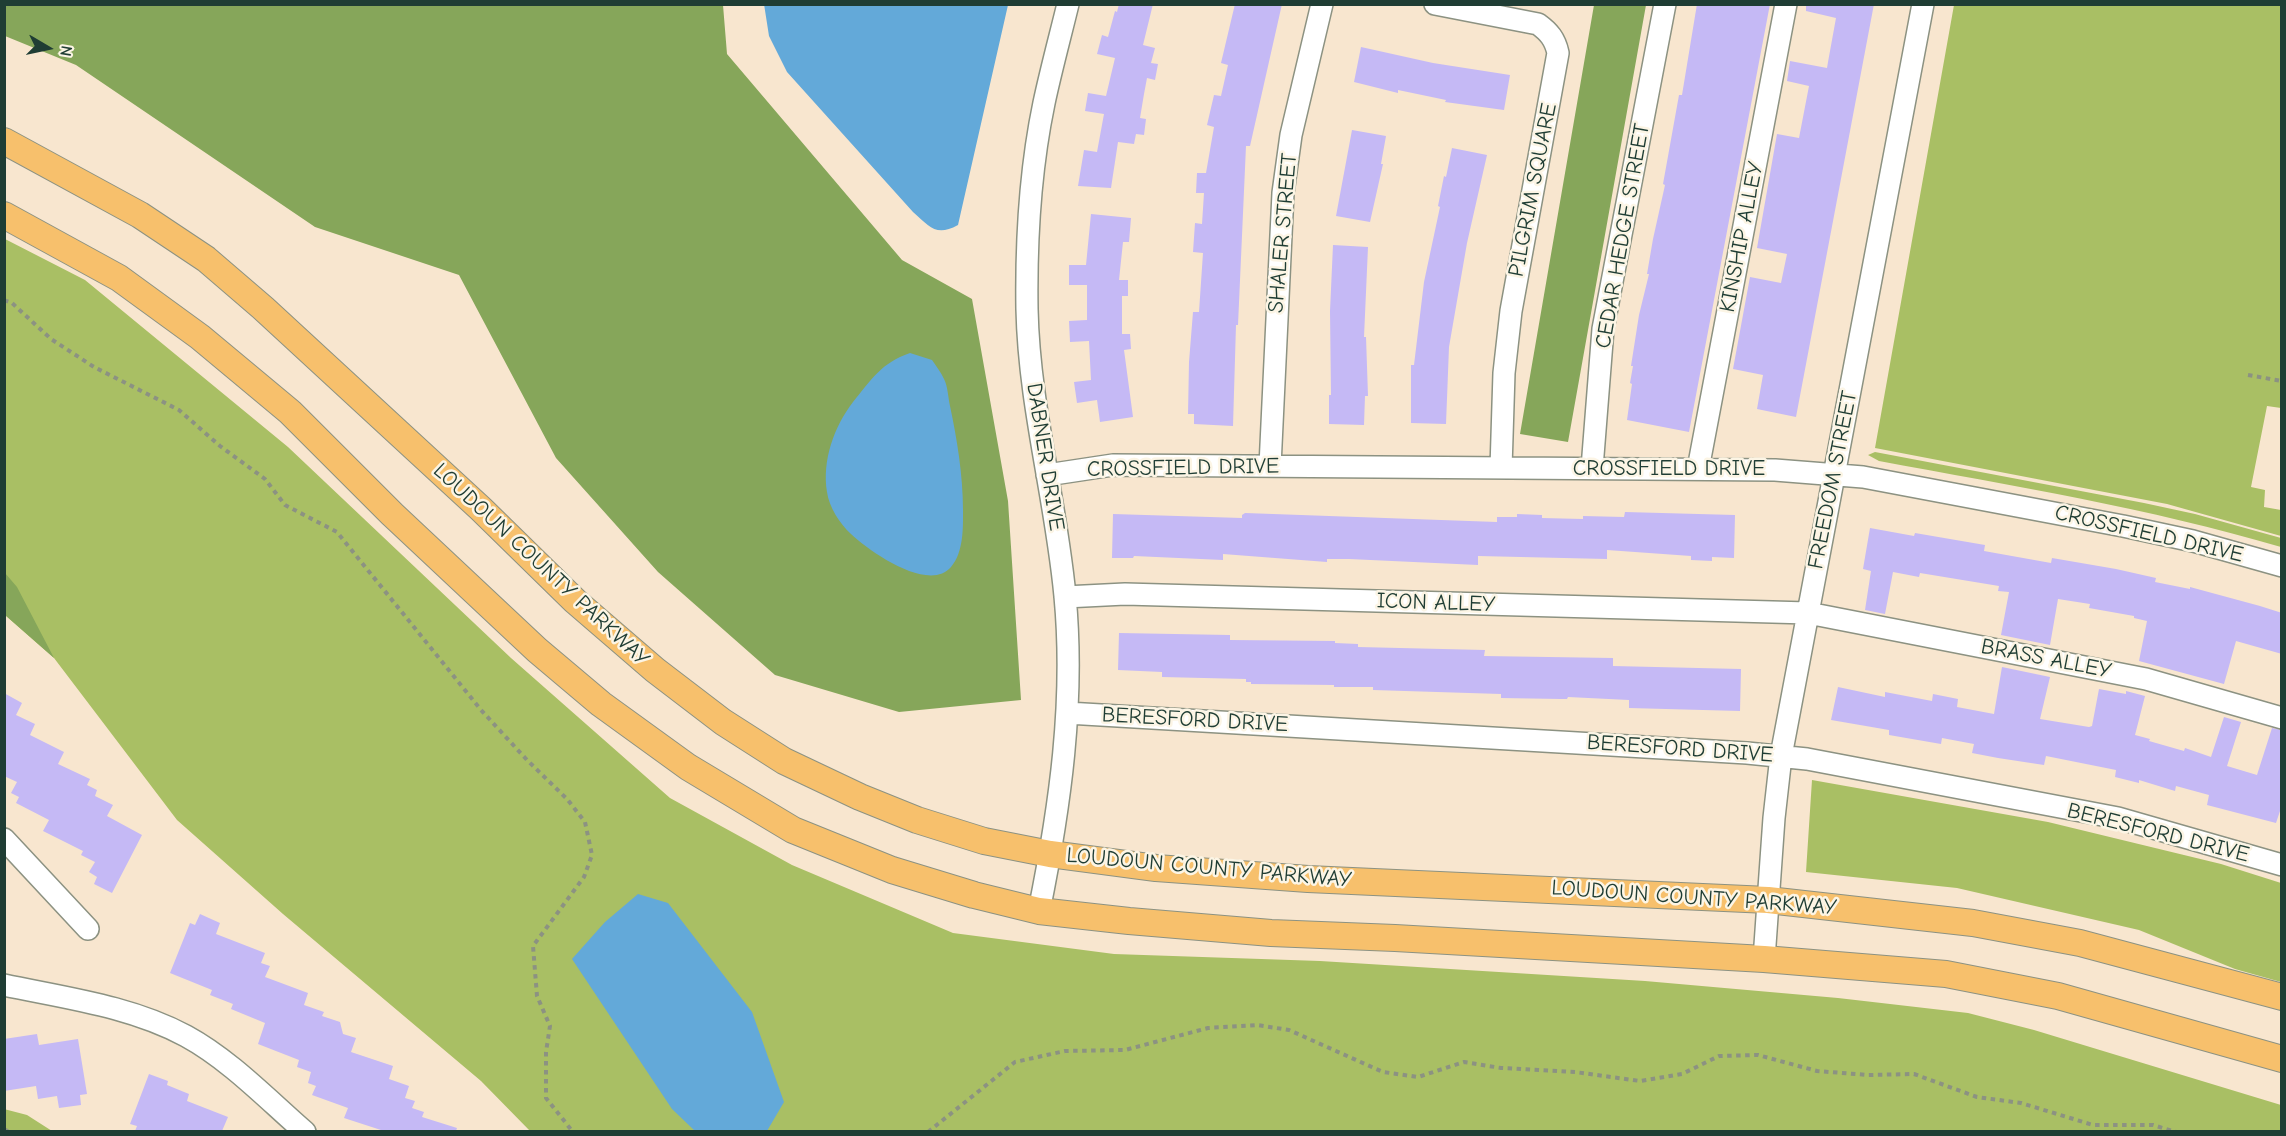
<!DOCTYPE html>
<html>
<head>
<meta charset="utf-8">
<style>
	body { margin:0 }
	#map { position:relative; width:2286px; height:1136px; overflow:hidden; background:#f8e6cf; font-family:"Comic Neue",sans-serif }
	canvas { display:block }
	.frame { position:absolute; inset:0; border:6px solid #1f3d34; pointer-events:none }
	.north { position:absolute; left:18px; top:18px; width:60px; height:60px; -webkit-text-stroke:4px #fcf5e5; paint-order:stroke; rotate:99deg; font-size:16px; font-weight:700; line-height:24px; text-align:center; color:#1f3d34 }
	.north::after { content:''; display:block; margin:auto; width:21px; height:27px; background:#1f3d34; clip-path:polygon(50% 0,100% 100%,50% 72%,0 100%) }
</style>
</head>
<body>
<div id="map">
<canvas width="2286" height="1136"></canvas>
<div class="frame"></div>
<div class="north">N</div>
</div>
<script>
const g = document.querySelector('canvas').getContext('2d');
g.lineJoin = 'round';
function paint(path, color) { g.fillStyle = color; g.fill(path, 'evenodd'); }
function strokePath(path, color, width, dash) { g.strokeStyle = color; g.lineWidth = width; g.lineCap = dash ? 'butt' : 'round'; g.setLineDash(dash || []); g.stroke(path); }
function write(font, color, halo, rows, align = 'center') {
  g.font = font + ' "Comic Neue",sans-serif'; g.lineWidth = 5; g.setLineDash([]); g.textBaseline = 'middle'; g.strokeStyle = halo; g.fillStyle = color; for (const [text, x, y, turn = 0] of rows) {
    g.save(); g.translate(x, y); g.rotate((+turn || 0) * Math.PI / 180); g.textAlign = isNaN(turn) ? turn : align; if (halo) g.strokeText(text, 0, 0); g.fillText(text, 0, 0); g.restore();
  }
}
const green = new Path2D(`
	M1954,5H2281V408L2267,406L2251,487L2265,490L2264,507L2281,510V536L2167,504L1875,448Z
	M5,239L85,280L288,447L511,658L670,798L792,865L953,933L1114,954L1320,961L1645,981L1838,998L1968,1013L2034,1030L2281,1105V1131H530L481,1081L283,914L177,820L54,658L5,615Z
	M1875,452L2144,503L2195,514L2281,538V547C2149,508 2014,486 1879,461L1868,455Z
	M1812,780L2048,822L2221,864L2281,883V982L2235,969L2139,930L1957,888L1806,872Z
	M4,1109L27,1115L52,1131H5Z`);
const forest = new Path2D(`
	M4,5H723L727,54L902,260L972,299L1008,501L1021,700L899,712L775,675L658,572L556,458L459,275L315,227L76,65L5,36Z
	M1594,5H1646L1568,442L1520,434Z
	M5,573L17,587L54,658L5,615Z`);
const water = new Path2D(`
	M764,4L1008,5L958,225C936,237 930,227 913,212L787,72L769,36Z
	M910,353L932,360C936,366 941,372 944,379C948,387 948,397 950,406C957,439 963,475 963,510C963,527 964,552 951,567C929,593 870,552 851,534C840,524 829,507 827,492C822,460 834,427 853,402C872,379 881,363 910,353Z
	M638,894L668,903L752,1012L784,1102L767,1131H695L672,1109L572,959L605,922Z`);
const building = new Path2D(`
	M1119,4H1153L1143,45L1155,48L1151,63L1158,64L1155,80L1147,78L1144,94L1140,118L1146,119L1144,135L1136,134L1134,144L1118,142L1111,188L1078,186L1084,150L1097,152L1104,114L1085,111L1088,93L1106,96L1115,58L1097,54L1102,35L1108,37L1115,11L1117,12Z
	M1235,4H1282L1250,146H1246L1238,325H1236L1233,426L1194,424V414H1188L1189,362L1193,312H1199L1203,253L1193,252L1195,223L1202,224L1204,193H1196L1197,173H1206L1214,127L1207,125L1214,95L1221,96L1228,65L1221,63Z
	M1697,4H1770L1689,432L1627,420L1632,384L1630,383L1633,366H1631L1639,315L1649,274H1647L1653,239L1665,185L1663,184L1679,95H1682Z
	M1806,4H1874L1796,417L1757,409L1763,375L1733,369L1750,277L1781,283L1787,254L1757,248L1777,134L1799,138L1809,86L1787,81L1790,61L1827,68L1828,62L1836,18L1806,11Z
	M1361,47L1433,63L1510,75L1504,110L1445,102L1446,100L1398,90V93L1354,82Z
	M1352,130L1386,136L1381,164H1383L1370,222L1336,216Z
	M1452,148L1487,155L1467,243L1449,347L1446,424L1411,423V365H1414L1424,282L1440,207L1438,206L1444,176L1446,177Z
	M1091,214L1131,218L1129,242H1123L1119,280H1128V296H1122V334H1130L1131,349L1124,350L1133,417L1100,422L1097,400L1077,403L1074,382L1091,380L1089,341L1070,342L1069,321L1087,320V285H1069V265H1086Z
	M1333,245L1368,247L1364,337H1366L1368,396H1365L1364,425L1329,424V395H1331L1330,311Z
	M1625,512L1735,515L1734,558L1712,557V561L1691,560V556L1607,550V559L1478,556V565L1349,559H1327V562L1223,554V560L1134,556L1133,558H1112L1113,514L1242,518V515L1245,513L1497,522V517H1517V514L1542,515V518L1583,519V516L1624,517Z
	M1870,528L1914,536L1915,533L1985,545L1984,551L2051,563L2052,558L2116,569L2156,578L2155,582L2190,589V587L2260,606L2282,613V654L2236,641L2224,684L2139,661L2147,621L2134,618V616L2089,608L2090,604L2058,599L2050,645L2001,635L2009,592L1998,591L1999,586L1920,573L1919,577L1893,572L1885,614L1865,610L1871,571L1863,569Z
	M1119,633L1230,635V640L1335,641V643L1358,644V647L1485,650L1484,656L1613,658V666L1741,669L1740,711L1629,708V700L1568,697L1567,699H1561L1501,698V694L1373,690V687H1334V685L1251,684V682H1246V679L1162,677V672L1118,670Z
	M2002,667L2050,677L2040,719L2089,727L2092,726L2099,689L2126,694V691L2145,696L2135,735L2150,739L2149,741L2184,751L2185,748L2211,757L2224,717L2241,722L2227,766L2257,775L2272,728L2282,730V805L2276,823L2207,805L2209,795L2176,786L2175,791L2139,780V783L2115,777L2116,770L2046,756L2044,765L1998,758L1972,753L1974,744L1942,738L1941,744L1889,735V730L1831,720L1838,687L1885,697V692L1932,701L1933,694L1958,699L1957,707L1994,714Z
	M4,693L22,703L16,715L35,724L30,735L64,752L58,764L90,779L87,785L97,790L95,796L113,805L107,816L142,835L112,893L94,884L97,877L89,872L95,862L81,855L83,851L43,831L49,820L16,803L19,797L11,793L17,782L4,776Z
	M200,914L220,923L216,934L265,953L261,963L270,966L265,977L308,993L304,1005L324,1012L322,1016L340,1022L343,1034L356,1038L351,1052L393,1066L389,1079L409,1086L405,1098L415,1101L412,1108L424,1112L422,1117L457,1128L456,1131H384L344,1118L348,1108L312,1095L316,1086L308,1083L311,1072L297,1067L299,1060L258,1044L265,1023L231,1009L233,1004L210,995L212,990L170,973L190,923L195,925Z
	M37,1034L39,1045L78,1039L87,1094L80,1095L81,1105L59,1108L57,1096L38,1099L36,1086L4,1091V1039Z
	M149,1074L168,1081L167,1085L189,1094L187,1101L228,1117L222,1131H135L137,1126L130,1124Z`);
const path = new Path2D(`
	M4,300L12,303L51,339L94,367L179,410L220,446L265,479L285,505L337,532L481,710L527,760L567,799L585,822L592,855L584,877L533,946L537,996L550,1026L546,1052V1098L573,1132
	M2248,375L2282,381
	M4,1129L9,1132
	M928,1132L1015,1062L1065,1051L1125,1050L1208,1028L1257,1025L1289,1030L1383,1072L1418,1077L1464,1062L1501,1068L1575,1072L1640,1081L1682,1074L1719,1056L1758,1055L1817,1071L1868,1075L1914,1074L1977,1097L2021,1103L2093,1125H2153L2176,1132`);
const minor = new Path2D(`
	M1435,4L1538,24C1549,32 1555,39 1558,53L1511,311L1504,373L1501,468
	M1270,466L1283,193L1291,135L1322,4
	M1592,468L1603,329L1665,4
	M1698,469L1786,4
	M1047,475L1113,465L1775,470L1863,477L2123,526L2193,541L2282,566
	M1065,597L1125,594L1808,613L2146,679L2282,718
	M1067,713L1747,753L1807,759L2118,818L2282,865
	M4,839L88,929
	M1039,911C1060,807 1075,702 1065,596C1056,499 1029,406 1027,309C1026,240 1030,170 1044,103C1051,70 1060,37 1068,4
	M1764,959L1774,818L1781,756L1923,4
	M4,985C65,998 130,1006 186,1036C230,1060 267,1099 305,1132`);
const major = new Path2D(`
	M4,141L140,215L206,259L263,308L481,509L575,601L655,670L723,722L784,761L860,797L917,820L984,841L1050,854L1156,868L1308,879L1768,900L1973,923L2080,943L2282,997
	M4,215L119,278L200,337L290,412L392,514L537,650L601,704L688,767L793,830L892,870L974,895L1039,911L1129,921L1271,933L1395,938L1764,959L1946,974L2058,996L2282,1059`);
const streetNames = [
	["PILGRIM SQUARE",1533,190,-79],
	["SHALER STREET",1283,233,-85],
	["CEDAR HEDGE STREET",1623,236,-80],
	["KINSHIP ALLEY",1742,237,-79],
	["DABNER DRIVE",1045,457,81],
	["CROSSFIELD DRIVE",1183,468,-1],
	["CROSSFIELD DRIVE",1669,469],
	["FREEDOM STREET",1833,480,-79],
	["CROSSFIELD DRIVE",2149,534,13],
	["LOUDOUN COUNTY PARKWAY",541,565,43],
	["ICON ALLEY",1436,603,2],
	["BRASS ALLEY",2046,659,11],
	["BERESFORD DRIVE",1195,720,3],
	["BERESFORD DRIVE",1680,749,4],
	["BERESFORD DRIVE",2158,833,14],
	["LOUDOUN COUNTY PARKWAY",1209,868,5],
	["LOUDOUN COUNTY PARKWAY",1694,898,4]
];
paint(green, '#a9bf64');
paint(forest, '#86a65a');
paint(water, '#63a9d9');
paint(building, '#c5b9f5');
strokePath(minor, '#8c9282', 24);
strokePath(major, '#8c9282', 28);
strokePath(path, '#8c9282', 4, [4.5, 4.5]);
strokePath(minor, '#fff', 21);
strokePath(major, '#f7c06c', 26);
write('22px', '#1f3d34', '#fcf5e5', streetNames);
</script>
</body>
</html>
